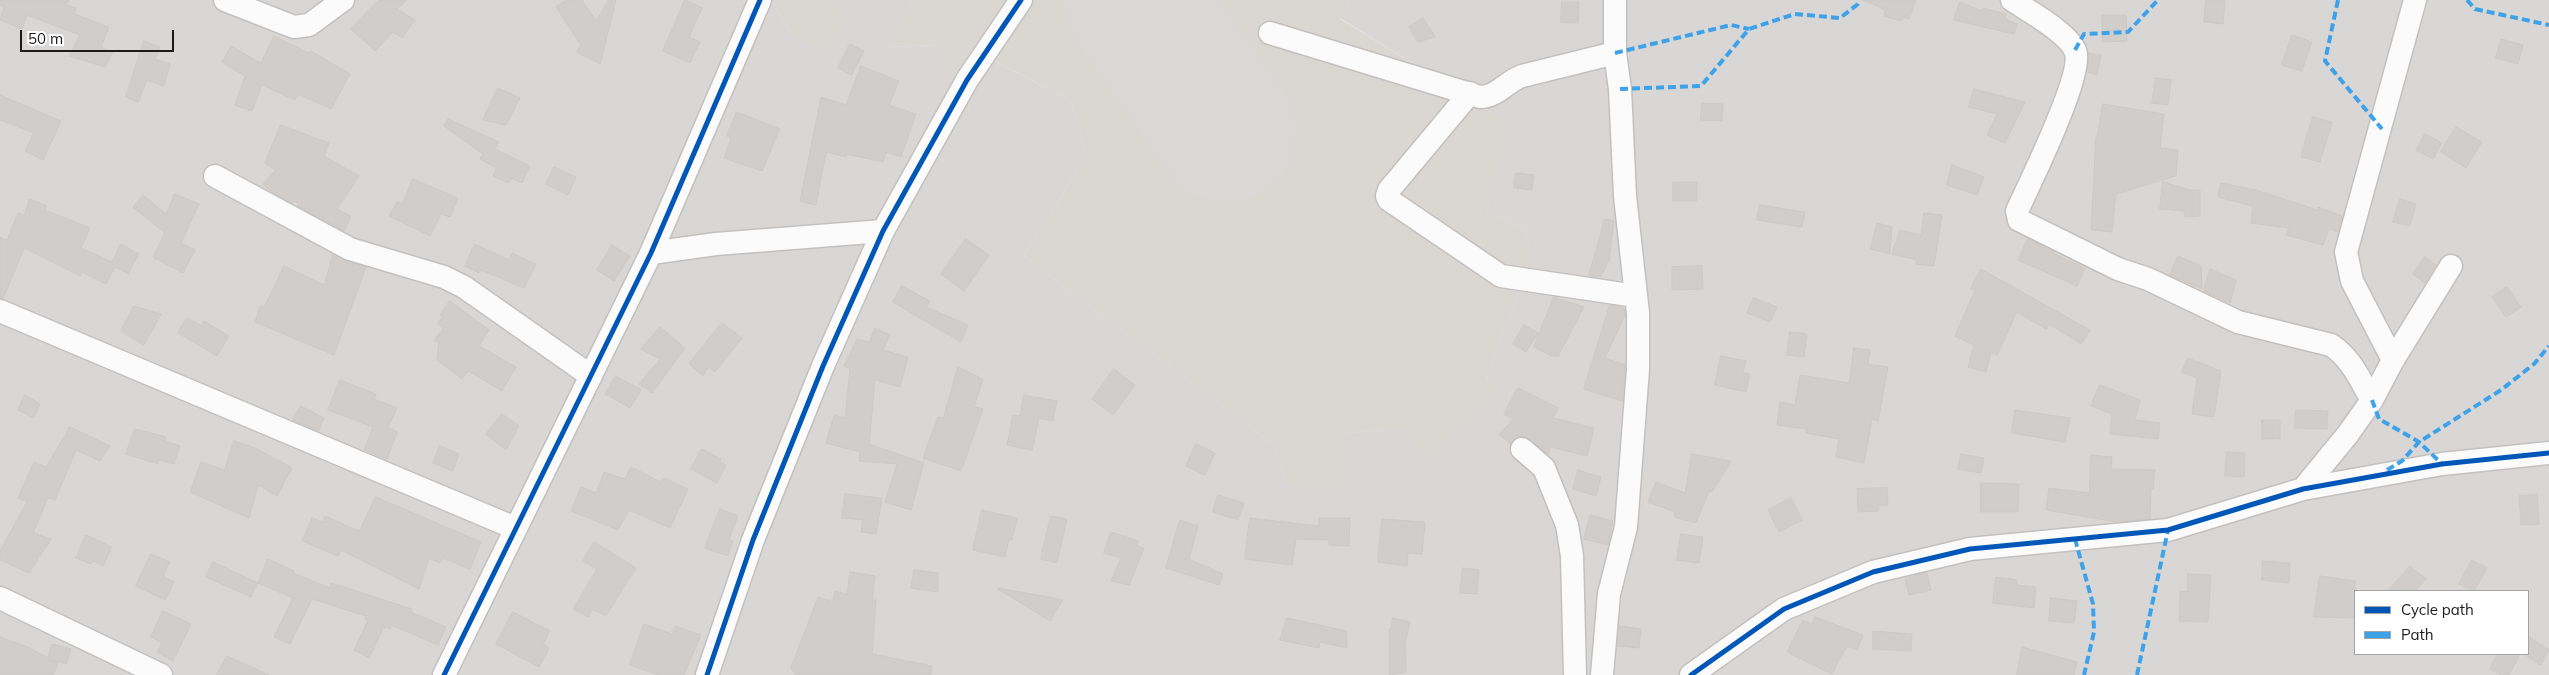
<!DOCTYPE html>
<html>
<head>
<meta charset="utf-8">
<style>
	body { margin:0 }
	#map { position:relative; width:2549px; height:675px; overflow:hidden; background:#eae7e4; font-family:Mulish,sans-serif }
	canvas { display:block }
	.legend { position:absolute; left:2354px; top:590px; width:175px; height:65px; box-sizing:border-box; background:#fff; border:1px solid #a4a4a4; margin:0; padding:6px 9px; list-style:none; font-size:15px; color:#1b1b1b }
	.legend li { display:flex; align-items:center; gap:10px; height:25px }
	.legend b { width:25px; border:1px solid #a4a4a4 }
	.scale { position:absolute; left:20px; top:30px; width:154px; height:22px; box-sizing:border-box; border:2px solid #1b1b1b; border-top:0; padding-left:6px; font-size:15px; line-height:18px; white-space:nowrap; color:#1b1b1b; -webkit-text-stroke:4px #fff; paint-order:stroke }
</style>
</head>
<body>
<div id="map">
<canvas width="2549" height="675"></canvas>
<ul class="legend">
<li><b style="height:6px;background:#0057b8"></b>Cycle path</li>
<li><b style="height:6px;background:#3da2ea"></b>Path</li>
</ul>
<div class="scale">50 m</div>
</div>
<script>
const g = document.querySelector('canvas').getContext('2d');
g.lineJoin = 'round';
function paint(path, color) { g.fillStyle = color; g.fill(path, 'evenodd'); }
function strokePath(path, color, width, dash) { g.strokeStyle = color; g.lineWidth = width; g.lineCap = dash ? 'butt' : 'round'; g.setLineDash(dash || []); g.stroke(path); }
const residential = new Path2D(`
	M0,0H772L791,34L848,20L830,0H912L888,47L937,45L968,113L972,49L1071,101L1087,155L1024,256L1272,444L1287,484L1342,434L1397,428L1502,390L1487,378L1531,256L1525,229L1487,211L1509,123L1340,18L1350,0H2549V675H0ZM2355,591H2528V654H2355Z`);
const airport = new Path2D(`
	M772,0H830L848,19L829,56L791,34Z
	M912,0H1350L1340,19L1510,123L1487,211L1525,229L1531,256L1487,378L1502,389L1429,459L1397,428L1343,434L1351,486L1308,488L1287,484L1272,444L1024,256L1087,155L1071,101L973,49L968,114L945,102L937,45L887,47Z`);
const runway = new Path2D(`
	M1134,0L1226,132`);
const building = new Path2D(`
	M0,0H69L66,5L76,8L74,14L109,27L101,47L113,52L105,67L69,56L80,35L27,15L22,29L0,20L4,7L0,5Z
	M379,0H407L397,9L415,20L402,38L393,32L375,51L351,29Z
	M567,0H582L596,21L609,0H616L600,64L576,52L581,45L556,7Z
	M685,0L702,8L689,37L700,42L690,63L663,51Z
	M1863,0H1916L1909,19L1903,17L1901,21L1884,16L1885,10Z
	M2206,0H2225L2223,24L2204,22Z
	M1562,2H1579L1578,23L1561,22Z
	M1960,2L1982,11L1983,8L2006,14L2005,19L2017,24L2014,34L1954,20Z
	M2102,15H2126L2127,41L2103,42Z
	M1423,18L1435,37L1418,42L1409,27Z
	M2292,35L2312,42L2302,71L2282,65Z
	M274,36L309,53L311,51L350,74L331,109L298,94L295,100L262,85L252,111L235,105L245,76L222,62L231,46L261,63Z
	M2501,39L2523,45L2518,64L2496,58Z
	M144,41L160,47L155,59L170,64L164,86L147,80L138,102L126,97Z
	M850,44L864,51L852,75L838,68Z
	M2088,53L2101,55L2097,75L2087,72Z
	M861,66L899,81L889,105L916,114L901,157L886,152L883,162L846,154V157L826,152L816,205L800,201L821,97L846,105Z
	M2156,78L2171,80L2168,105L2152,103Z
	M498,88L520,98L506,125L483,120Z
	M1974,89L2025,102L2005,143L1987,135L1997,114L1969,107Z
	M0,95L61,121L43,160L25,151L34,133L0,120Z
	M1702,103L1723,104L1722,121L1701,120Z
	M2103,104L2164,114L2160,148L2178,150L2176,176L2116,194L2112,232L2091,230L2096,137H2097Z
	M737,112L780,129L762,171L724,158L731,138L727,136Z
	M2313,117L2332,122L2320,162L2301,157Z
	M448,119L499,142L495,149L530,166L522,183L511,178L509,183L493,176L497,168L480,159L483,154L444,126Z
	M281,125L329,143L324,156L359,176L337,209L351,216L344,231L298,206L299,203L294,201L292,203L272,192L263,184L276,170L265,163Z
	M2456,127L2482,142L2466,168L2441,152Z
	M2425,134L2442,143L2433,159L2416,150Z
	M1952,165L1984,177L1977,195L1947,185Z
	M554,167L576,177L568,195L546,184Z
	M1516,173L1534,175L1532,190L1514,188Z
	M413,179L458,198L450,217L441,214L430,236L389,216L397,202L402,204Z
	M1673,182H1697V201H1673Z
	M2163,182L2190,190H2200V216L2185,217L2184,211L2160,209Z
	M2221,183L2256,190L2317,210L2318,207L2342,216L2338,232L2329,229L2323,245L2286,235L2289,228L2251,223L2253,206L2218,197Z
	M175,194L199,204L181,243L195,250L183,273L153,257L165,233L133,207L143,195L166,214Z
	M30,199L47,206L45,210L90,228L81,248L112,262L121,244L139,254L128,274L115,267L106,284L82,272L80,276L24,248L3,299L0,298V237L7,240L18,213L24,215Z
	M2400,199L2416,204L2410,226L2393,222Z
	M1760,205L1805,212L1802,227L1757,220Z
	M1924,213L1942,215L1934,266L1916,264L1917,260L1892,254L1900,230L1921,235Z
	M1605,219L1614,221L1609,261L1600,277L1589,276Z
	M1877,223L1892,227L1890,254L1871,249Z
	M966,239L989,255L964,291L941,274Z
	M2028,239L2055,252L2054,254L2085,268L2077,286L2018,260Z
	M475,244L509,260L512,253L536,264L524,288L481,270L479,273L465,266Z
	M612,245L630,256L614,281L597,270Z
	M333,255L366,267L334,355L255,322L260,306L264,308L284,266L324,285Z
	M2178,256L2201,266L2202,289L2170,275Z
	M2425,257L2436,265L2425,283L2413,274Z
	M1702,266L1703,289L1672,290V267Z
	M1981,269L2090,330L2081,344L2049,324L2046,329L2017,312L1997,355L1991,352L1986,372L1968,367L1974,345L1955,336L1975,290L1971,289Z
	M2210,269L2236,280L2230,303L2204,291Z
	M902,286L930,301L926,307L968,325L961,342L893,302Z
	M2507,287L2521,307L2506,317L2492,297Z
	M1554,297L1584,307L1558,356H1551L1534,347Z
	M1754,298L1777,307L1770,322L1747,313Z
	M450,301L489,330L479,346L516,367L502,391L468,371L462,379L437,360L439,342L434,341L443,328L438,324L442,317L440,315Z
	M1610,305L1624,308L1625,315L1605,358L1625,365L1622,401L1584,389Z
	M134,306L161,314L144,345L121,331Z
	M187,318L202,326L204,321L229,336L217,356L178,333Z
	M722,323L742,338L715,372L709,367L703,376L689,364Z
	M1524,325L1538,333L1526,352L1513,344Z
	M660,327L685,348L652,393L639,384L660,359L641,349Z
	M875,328L890,335L883,350L908,357L900,387L875,380L869,444L924,463L911,510L885,502L897,464L859,461L860,452L826,443L834,415L845,418L850,369L844,366L857,339L869,342Z
	M1790,332L1807,334L1804,357L1787,355Z
	M1854,348L1870,350L1868,364L1888,367L1878,421L1872,419L1864,463L1836,457L1839,439L1806,433L1807,429L1777,425L1780,402L1795,405L1800,375L1849,383Z
	M1721,356L1746,361L1743,373L1750,374L1746,392L1715,385Z
	M2188,358L2221,371L2214,417L2192,414L2197,378L2182,372Z
	M958,367L983,379L974,407L983,409L961,471L923,458L938,417L943,418Z
	M1114,369L1135,385L1113,415L1092,399Z
	M616,376L641,390L630,408L605,394Z
	M340,380L376,394L374,399L397,408L388,428L397,432L387,459L364,450L373,427L328,410Z
	M2100,385L2140,400L2135,420L2160,423L2158,439L2110,434L2112,414L2091,406Z
	M1518,388L1558,408L1553,418L1594,428L1587,456L1551,447L1548,454L1525,436L1517,437L1510,444L1499,434L1514,419L1504,414Z
	M25,395L40,404L34,418L18,410Z
	M1024,395L1057,401L1053,421L1039,418L1032,450L1007,445L1013,415L1020,416Z
	M301,406L324,418L319,431L293,420Z
	M2015,410L2070,418L2065,442L2012,433Z
	M2296,410L2328,411L2327,429L2295,428Z
	M502,414L519,426L506,450L486,434Z
	M2262,420H2280V439H2262Z
	M70,427L110,446L100,461L76,450L55,500L48,498L33,533L51,539L29,573L0,560V551L27,502L18,498L34,462L46,467Z
	M135,429L166,437L165,441L180,446L174,464L159,460L158,464L126,454Z
	M234,441L255,448L292,468L277,496L258,485L249,518L190,492L201,462L224,470Z
	M1196,444L1215,453L1205,475L1186,466Z
	M440,446L459,454L453,471L433,463Z
	M702,449L721,459L720,462L726,465L717,483L691,469Z
	M2227,452L2245,453L2244,477L2225,476Z
	M1692,454L1731,461L1712,492L1709,491L1696,523L1674,517L1675,512L1648,502L1656,482L1685,493Z
	M1961,454L1984,458L1981,473L1958,469Z
	M2091,455L2112,457L2111,469L2155,470L2153,489H2151L2150,519L2117,522L2046,510L2049,488L2089,493Z
	M631,467L661,482L664,478L688,489L670,528L629,510L618,530L571,511L581,487L596,493L604,472L625,479Z
	M1578,470L1601,477L1596,496L1573,489Z
	M1981,483L2019,484L2018,512H1981Z
	M1887,488L1888,505H1879V511L1858,512L1857,489Z
	M845,494L882,498L876,534L861,532L863,520L842,518Z
	M1218,495L1244,503L1238,520L1213,512Z
	M2537,495L2539,524L2521,525L2519,496Z
	M376,497L481,542L470,569L442,558L440,563L429,558L419,589L341,550L338,556L302,541L312,518L323,522L325,516L359,531Z
	M1791,498L1802,520L1779,532L1768,510Z
	M720,509L738,516L729,539L733,541L728,556L705,548Z
	M982,510L1017,518L1012,540H1009L1005,557L973,550Z
	M1590,515L1613,521L1608,545L1584,539Z
	M1051,516L1067,519L1057,563L1041,559Z
	M1250,518L1319,526V518H1350L1349,546L1329,545V540L1296,539L1292,565L1245,559Z
	M1382,519L1425,522L1422,554L1408,553L1407,566L1378,562Z
	M1180,520L1198,526L1189,559L1223,574L1219,585L1166,568Z
	M1111,532L1138,541L1137,546L1144,548L1129,585L1111,581L1121,558L1104,553Z
	M1681,534L1703,537L1699,563L1677,560Z
	M86,535L112,547L103,566L93,561L91,564L76,558Z
	M594,542L636,568L606,616L592,609L588,617L573,609L597,569L583,561Z
	M151,554L170,562L163,576L174,582L165,600L136,586Z
	M268,559L294,571L293,573L330,588L331,583L412,609L411,612L446,627L438,645L391,625L390,629L384,627L369,658L354,650L368,620L365,619L366,616L312,599L290,644L274,637L293,598L258,583Z
	M2472,560L2487,568L2474,591L2459,584Z
	M2263,561L2290,563L2289,583L2262,580Z
	M213,562L258,583L251,597L206,577Z
	M2410,566L2426,579L2415,591H2388Z
	M1463,568L1479,570L1477,594L1460,593Z
	M914,570L938,573V592L911,588Z
	M850,572L875,576L872,600H876L872,654L932,666L931,675H796L791,668L818,597L833,602L835,591L847,594Z
	M1927,573L1931,590L1909,595L1905,579Z
	M2188,574L2211,575L2208,622L2179,621L2180,591L2187,592Z
	M2320,576L2355,581V618L2314,617Z
	M1996,577L2017,580V585L2036,587L2034,608L1993,603Z
	M998,588L1043,596L1063,600L1050,621L998,589Z
	M2051,598L2077,601L2074,623L2049,621Z
	M163,611L191,624L173,661L157,652L162,643L151,637Z
	M513,612L550,631L543,644L549,648L539,667L496,644Z
	M1815,617L1863,635L1857,650L1847,646L1832,674L1787,652L1803,620L1812,624Z
	M1287,618L1347,631V648L1320,642L1319,648L1280,640Z
	M1393,618L1410,622L1405,643L1406,672L1389,675V629H1391Z
	M644,624L672,634L675,626L701,635L684,675H658L630,665Z
	M1619,626L1641,629L1639,648L1618,646Z
	M1873,631L1912,634L1911,651L1873,649Z
	M2528,636L2549,650L2541,665L2528,657Z
	M0,637L28,647L48,658L52,644L71,649L66,664L51,660L58,663L53,675H0Z
	M2022,647L2077,662L2074,675H2017Z
	M2498,654H2520L2509,675H2501L2490,669Z
	M227,656L269,675H217Z`);
const minor = new Path2D(`
	M225,0L294,27L309,25L343,0
	M2012,0C2028,11 2067,32 2075,50C2085,72 2029,185 2017,211L2019,220L2118,269L2148,279L2238,322L2331,345C2351,358 2360,380 2372,400
	M1270,33L1480,97C1497,97 1507,81 1522,76L1615,53
	M1470,93L1389,190L1387,196L1389,200L1501,276L1636,296
	M215,176L350,249L444,277L464,287L591,376
	M651,253L716,244L883,231
	M0,311L515,528
	M2393,360L2352,281L2346,252L2415,0
	M1522,449L1544,468L1567,525L1572,556L1575,675
	M2303,489L2348,434L2372,400L2393,360L2451,266
	M0,598L161,675
	M444,675L651,253L760,0
	M707,675L753,540L823,366L883,231L967,80L1021,0
	M1602,675L1609,594L1626,527L1638,369V313L1625,196L1620,89L1615,53V0
	M1691,675L1784,609L1873,572L1970,549L2168,530L2303,489L2442,464L2549,453`);
const quiet = new Path2D(`
	M2338,0L2325,61L2382,129
	M2467,0L2475,9L2549,25
	M2075,50L2084,34L2128,32L2158,0
	M1615,53L1731,25L1749,29
	M1620,89L1701,86L1749,29L1795,14L1840,18L1858,4L1859,0
	M2372,400L2379,419L2419,442L2442,464
	M2387,470L2402,461L2419,442L2501,390L2534,364L2549,346
	M2075,539L2093,604L2094,632L2084,675
	M2137,675L2168,530`);
const cycleway = new Path2D(`
	M444,675L651,253L760,0
	M707,675L753,540L823,366L883,231L967,80L1021,0
	M1691,675L1784,609L1873,572L1970,549L2168,530L2303,489L2442,464L2549,453`);
paint(residential, '#d9d7d5');
paint(airport, '#dad7d3');
strokePath(runway, '#dad8d6', 138);
paint(building, '#d1cdcb');
strokePath(building, '#cdc9c5', 1);
strokePath(minor, '#c2c1c0', 25);
strokePath(minor, '#fcfbfb', 22);
strokePath(quiet, '#3da2ea', 4, [8, 4]);
strokePath(cycleway, '#0057b8', 5);
</script>
</body>
</html>
